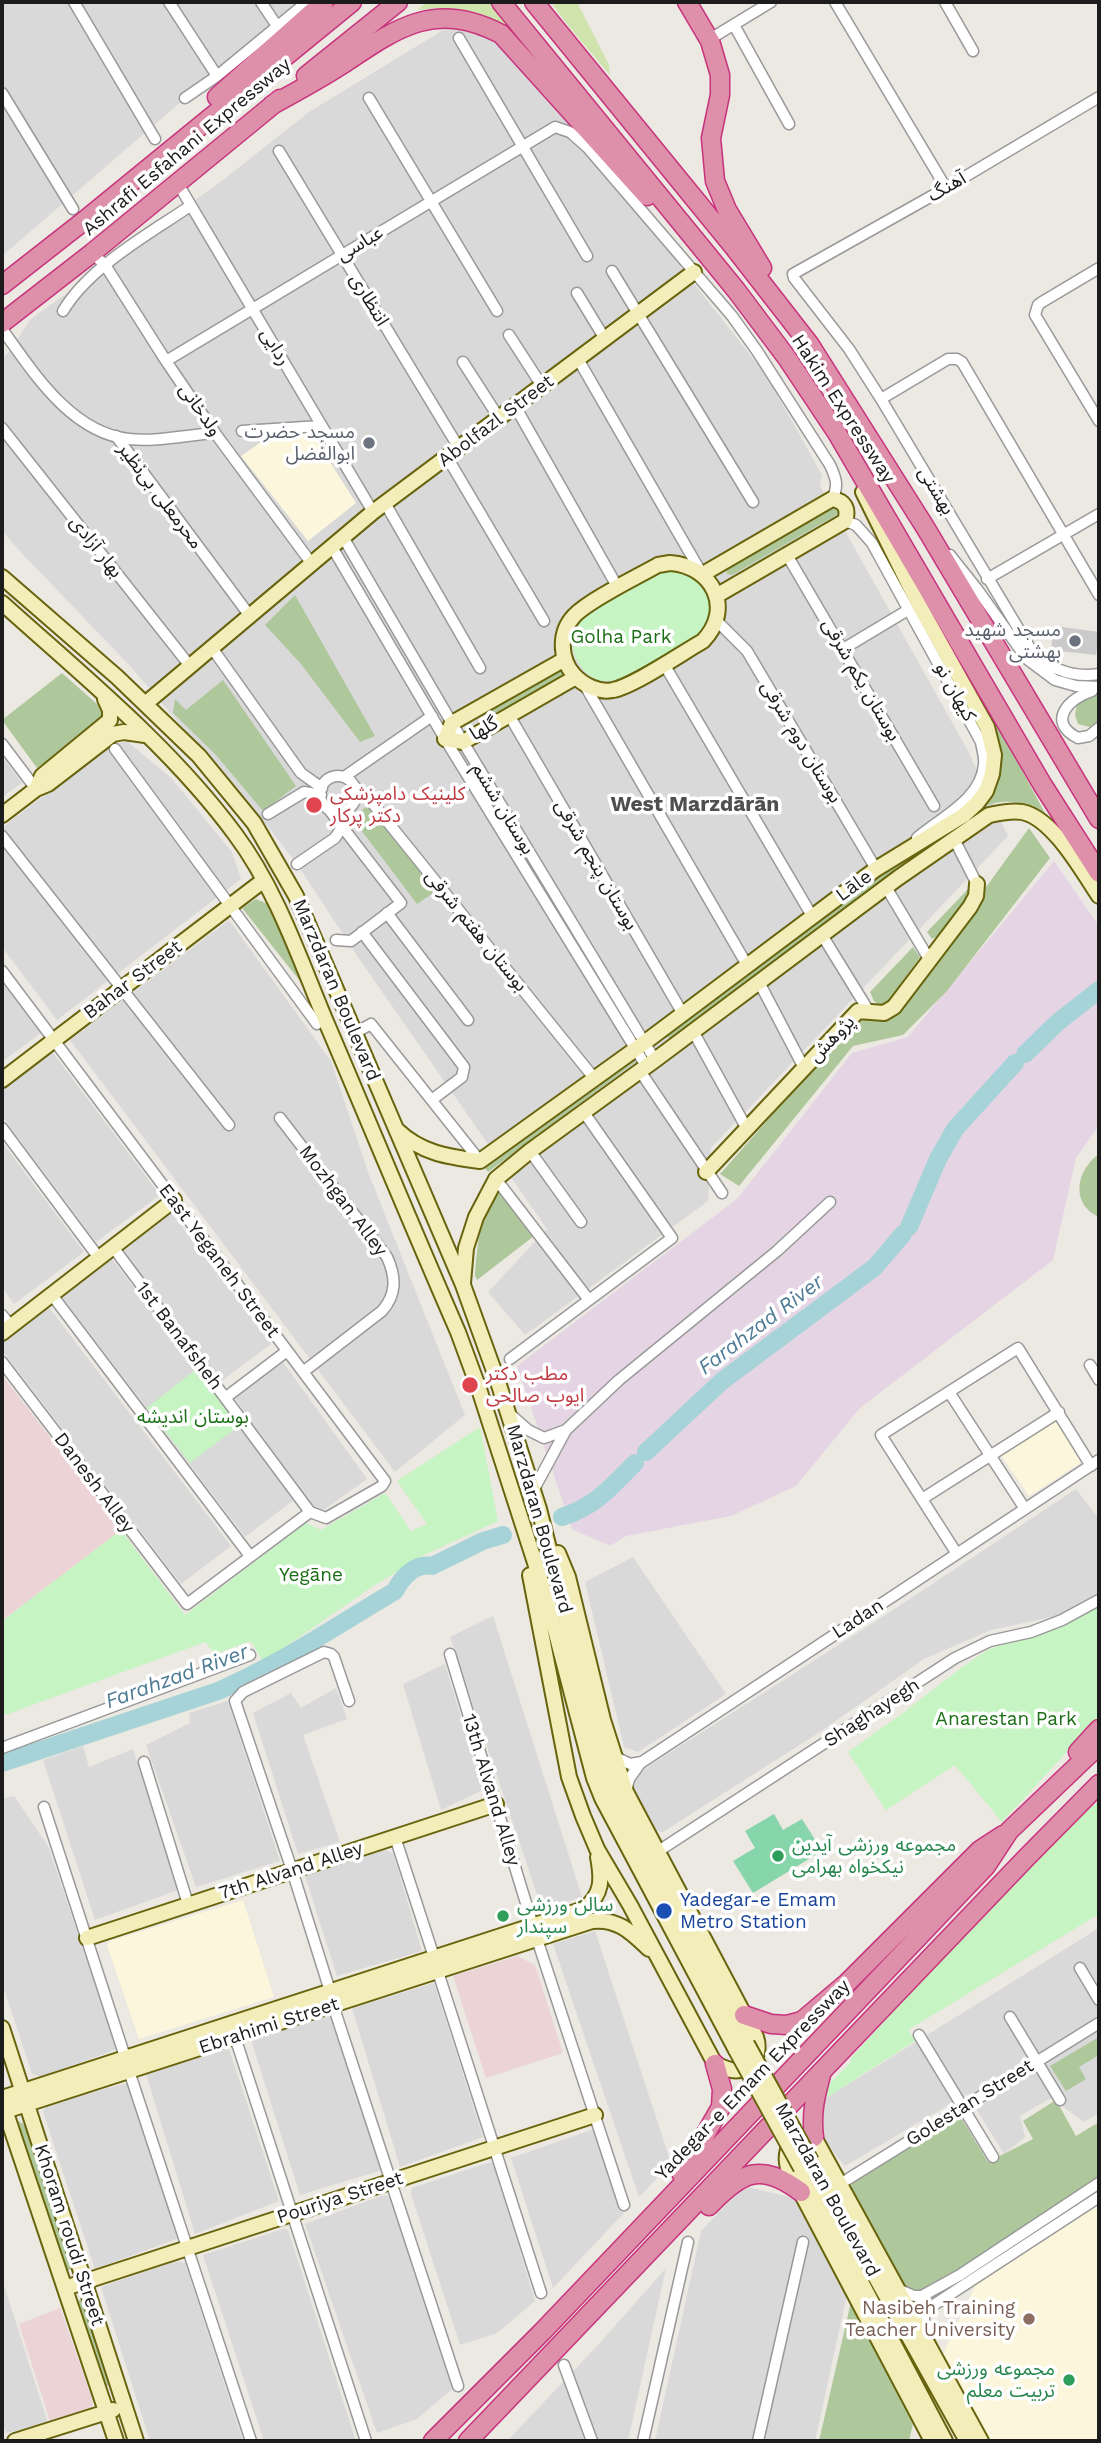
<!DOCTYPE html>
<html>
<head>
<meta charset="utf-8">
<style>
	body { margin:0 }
	#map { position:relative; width:1101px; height:2443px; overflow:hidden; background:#ece8e2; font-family:"Work Sans",sans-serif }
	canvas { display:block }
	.frame { position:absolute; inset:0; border:4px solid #1c1c1c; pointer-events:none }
</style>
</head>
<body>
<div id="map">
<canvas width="1101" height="2443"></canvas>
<div class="frame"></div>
</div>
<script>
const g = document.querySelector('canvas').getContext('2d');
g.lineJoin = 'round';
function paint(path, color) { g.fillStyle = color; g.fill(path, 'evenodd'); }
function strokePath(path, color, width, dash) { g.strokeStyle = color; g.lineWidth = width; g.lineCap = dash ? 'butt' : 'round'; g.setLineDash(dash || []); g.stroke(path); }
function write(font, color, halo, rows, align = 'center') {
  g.font = font + ' "Work Sans","Noto Sans Arabic",sans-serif'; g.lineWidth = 7; g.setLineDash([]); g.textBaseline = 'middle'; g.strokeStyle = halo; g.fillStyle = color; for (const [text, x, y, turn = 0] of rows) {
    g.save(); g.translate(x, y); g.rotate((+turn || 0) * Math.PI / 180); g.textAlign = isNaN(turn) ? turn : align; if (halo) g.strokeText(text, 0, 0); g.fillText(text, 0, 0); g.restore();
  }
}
const residential = new Path2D(`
	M2,2H297L2,256Z
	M453,24L484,30L566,113L680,266L766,375L822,475L820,486L968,751L1008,836L711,1148L708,1201L525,1335L488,1292L547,1229L360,960L297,864L269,828L131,667L15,546L2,530V359L10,351L30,320L61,297L76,291L105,265L223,180L309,112Z
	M127,741L171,778L232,852L241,879L57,1020L2,947V828L108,746Z
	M2,756L22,783L2,797Z
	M229,920L331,1061L368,1172L465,1415L395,1472L70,1040Z
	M2,980L41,1033L2,1062Z
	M53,1053L160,1195L96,1242L2,1116V1091Z
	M2,1142L84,1252L14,1304L2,1287Z
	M170,1211L271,1344L220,1382L120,1249Z
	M112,1259L295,1499L245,1537L62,1297Z
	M47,1305L231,1546L181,1584L2,1350V1340Z
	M283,1362L367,1479L318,1514L234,1397Z
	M1076,1489L1099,1519V1593L1061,1615L991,1630L924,1659L823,1730L663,1832L655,1830L633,1789L635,1775L884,1616Z
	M633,1557L726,1694L638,1752L624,1747L585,1582Z
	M493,1616L582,1897L542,1909L450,1637Z
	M445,1664L483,1790L441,1810L403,1684Z
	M336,1688L347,1719L303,1735L340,1842L298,1854L253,1713L291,1693L301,1708Z
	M228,1701L280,1861L196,1887L146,1745L190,1723L189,1713Z
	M83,1746L89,1767L133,1749L178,1890L95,1920L43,1760Z
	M14,1796L48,1846L117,2049L42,2077L32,2074L2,1983V1799Z
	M384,1850L393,1853L422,1951L337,1976L305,1876Z
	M1099,1928V2113L1084,2122L1051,2098L1020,2116L1025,2137L1004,2154L967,2094L845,2166L825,2142L818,2103Z
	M595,1931L671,2163L639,2197L553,1944Z
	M434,1983L483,2137L400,2167L352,2008Z
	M333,2014L382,2170L300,2195L251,2040Z
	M229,2049L279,2201L195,2234L146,2074Z
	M128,2083L179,2238L95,2269L43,2112L47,2104Z
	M591,2130L595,2132L624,2213L553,2288L511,2158Z
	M487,2163H493L535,2301L497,2333L460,2345L411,2194L412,2188Z
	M744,2186L798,2199L848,2290L815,2441H655L701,2231Z
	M384,2195L391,2198L452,2389L417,2419L377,2433L305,2224Z
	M283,2229L288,2230L356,2441H264L203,2255Z
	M175,2261L185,2263L243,2441H150L101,2287Z
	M666,2268L628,2441H507L599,2344Z
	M2,2279L48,2423L6,2433L2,2419Z`);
const commercial = new Path2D(`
	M2,1375L121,1530L2,1621Z
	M517,1956L535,1965L563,2053L486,2078L453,1976Z
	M60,2308L93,2402L90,2411L51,2424L19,2324Z`);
const industrial = new Path2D(`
	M1054,861L1099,926V1125L1076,1158L1053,1260L860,1408L796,1486L731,1516L626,1536L610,1546L572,1529L517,1366L737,1199L852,1053L908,1037Z`);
const education = new Path2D(`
	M311,432L356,503L308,541L241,456L271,435Z
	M1057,1419L1082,1458V1462L1029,1496L1001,1455Z
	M243,1900L274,1997L139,2039L107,1945L110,1941Z
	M1099,2204V2441H990L943,2354L976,2284Z`);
const religious = new Path2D(`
	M1054,626L1099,632L1096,655L1051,650Z`);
const grass = new Path2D(`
	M427,2H490L653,196L488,19C464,7 443,7 417,10Z
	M551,2H577L609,65L610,75L566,23Z`);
const forest = new Path2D(`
	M832,503L841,510L838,514L732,575L727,574L726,568Z
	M295,595L375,736L360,742L301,664L265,625Z
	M559,666L563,671L562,676L489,717L484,712Z
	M62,673L106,712L104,719L37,768L2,720Z
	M223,680L296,786L263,811L216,755L173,713L175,699L186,710Z
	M1099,694V722L1094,728L1078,724L1075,715L1077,704Z
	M993,723H996L1045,813C1023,801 1006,798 982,807L1000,756Z
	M368,805L436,891L417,904L352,818Z
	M1029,828L1050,858L947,991L903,1035L853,1046L739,1186L720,1174L858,1018L896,1011Z
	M950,831V834L672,1038L665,1037V1033L880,874Z
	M970,887L972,894L936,937L932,939L927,932Z
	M256,899L270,905L304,986L242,908Z
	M913,947L920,957L883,1008L874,1001L870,992Z
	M636,1055L638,1060L488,1172L481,1164Z
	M1099,1154V1217C1070,1204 1076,1170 1099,1154Z
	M499,1192L534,1236L477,1280L475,1276C477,1247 479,1215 499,1192Z
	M1099,2037V2055L1079,2067L1086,2079L1066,2091L1050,2066Z
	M1056,2100L1076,2136L1099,2122V2179L926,2290L913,2291L901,2288L850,2194L852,2183L960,2116L988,2162L1033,2139L1023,2121Z
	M18,2121L27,2126L73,2267L68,2271H64L16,2123Z
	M81,2300L84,2304L110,2383L105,2388L74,2304L76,2301Z
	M851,2302L915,2415L909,2441H819Z`);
const park = new Path2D(`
	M670,570C698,571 723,597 706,625C698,639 680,646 667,653C638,671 598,703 576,658C569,642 576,626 587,614L659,573Z
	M195,1370L239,1426L190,1463L147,1408Z
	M480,1427L498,1521L424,1555L375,1585L263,1662L251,1641L215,1654L205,1642L2,1716V1621L121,1530L185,1615L306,1523L321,1530L385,1493L411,1531L427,1524L397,1481Z
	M1099,1605V1717L1002,1822L955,1765L886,1810L848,1752L903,1713L962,1667L989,1649L1054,1629Z
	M1099,1801V1914L908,2030L915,2041L818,2103L827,2086L851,2062V2058L931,1970L1068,1827Z`);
const pitch = new Path2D(`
	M774,1814L783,1830L802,1819L822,1851L753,1893L733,1861L755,1848L745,1831Z`);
const river = new Path2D(`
	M1025,1054L1058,1022L1099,990
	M909,1227L938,1159L955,1129L1015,1063
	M646,1452L722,1381L875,1267L903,1234
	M562,1517C597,1505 609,1489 635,1463
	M2,1763L218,1691C280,1664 336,1626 395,1591C402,1577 415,1563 432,1566L483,1541L503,1535`);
const street = new Path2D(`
	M74,2L155,139
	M169,2L217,76
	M261,2L277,26
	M835,2L946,188
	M945,2L973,51
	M734,25L789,124
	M715,36L771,2
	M459,38L587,256
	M2,93L73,209
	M1099,97L946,188L793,274L794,278L849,349L881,399L1033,653C1052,670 1073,678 1099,674
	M185,98L217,76L307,2
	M369,98L497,311
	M279,151L459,448
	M177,182L373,512
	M92,253L105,265L166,361L215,433L312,564
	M1099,268L1042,302L1038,305L1035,315L1099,421
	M612,271L753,502
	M577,293L605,339
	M63,311C89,267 149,234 190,206
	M2,329C33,372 71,433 129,439C157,442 187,435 215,433
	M509,335L542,386
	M578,359L702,574
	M166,361L555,127L570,132L588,148L732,316L757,351L830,465C836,478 839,486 832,499
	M463,362L499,418
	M881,399L948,359H957L962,362L1099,595
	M515,406L618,588
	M2,428L190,666
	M242,431L321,426
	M116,436L250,616
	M447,457L544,621
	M385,503L480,668
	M845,521L856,525L872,543L981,742C982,749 985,757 984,764C982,799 940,818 917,838
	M343,537L463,742L655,1060
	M332,547L445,739L646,1066
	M787,555L934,806
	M950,555L977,589L1027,659L1055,680L1076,686L1099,687
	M987,579L1099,514
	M717,621L747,651L876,869
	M212,648L301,773L322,788
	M843,649L908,610
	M664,664L812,916
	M584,684L747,965
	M1092,691C1069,698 1046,722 1078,738L1089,736L1099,728
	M509,715L683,1014
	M2,744L36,789
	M115,749L317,1024
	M320 794a18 18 0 1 1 36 0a18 18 0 1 1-36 0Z
	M344,777L432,716
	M354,786L370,800L594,1078
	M327,807L401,903L351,941L336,940
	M268,814L304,792L321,795
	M2,836L229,1125
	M954,839L977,884
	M297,864L335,838L342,827
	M886,887L929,959
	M387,913L468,1020
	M362,932L464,1067L462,1077L433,1099
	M822,935L870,1013
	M2,971L385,1481L382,1486L326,1518L310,1512L113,1247
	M759,982L804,1068
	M693,1031L747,1129
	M355,1033L371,1024L480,1161
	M640,1071L722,1193
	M280,1118L387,1257C396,1277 397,1294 382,1311L303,1372
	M2,1128L99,1258
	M530,1151L581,1222
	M496,1179L589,1300
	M52,1295L250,1556
	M2,1315L11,1326
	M510,1359L672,1238L583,1111
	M2,1362L187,1604L310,1512
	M1090,1365L1099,1380
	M949,1392L1025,1509
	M225,1398L287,1351
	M510,1414L528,1430L544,1438L566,1430
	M533,1491L566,1430L619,1380L777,1251L830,1202
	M922,1499L1059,1412
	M957,1554L881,1435L1018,1348L1091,1466
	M450,1654L533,1926
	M2,1748L250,1655
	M613,1756L630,1764L642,1762L1099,1460
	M144,1762L188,1904
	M626,1792L629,1779L641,1762
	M44,1807L125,2057
	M395,1837L434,1957
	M657,1852L955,1658L990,1641L1031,1632L1062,1620L1099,1600
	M537,1939L624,2205
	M1080,1968L1099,2000
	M438,1972L541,2293
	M330,1991L292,1870L235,1701L243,1692L324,1652L331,1654L334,1657L349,1701
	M333,2005L458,2386
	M1010,2017L1060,2100
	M919,2035L993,2157
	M235,2037L366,2441
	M129,2071L251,2441
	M840,2184L1099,2023
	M900,2290L914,2296H922L960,2275L1099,2183
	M924,2332V2315L929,2308L1099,2197
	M564,2365L592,2441
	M643,2441L688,2242
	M758,2441L803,2242`);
const secondary = new Path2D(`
	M670,563C713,566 734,609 703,641C682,653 634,686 613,690C599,693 583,685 574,675C559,658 559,632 574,616C589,600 637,577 658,565Z
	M703,574L832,499C845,501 849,509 845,521L716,596
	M2,577L117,677L199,756L254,823L296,896L463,1285L498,1382L539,1509L606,1775L613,1793L747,2044
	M2,603C83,676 170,746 235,834C277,890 300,960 327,1024C371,1127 413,1229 458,1332L479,1389L548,1603L594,1778L602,1798L736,2050
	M565,659L452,723L445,739L463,742L576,677
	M145,704L373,512L694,272
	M36,789L42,776L110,720V710L105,699
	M2,815L36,789L48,784L113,734L124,732L145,735
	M2,1080L264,880
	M397,1130C421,1153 448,1157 480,1161L644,1043L876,869L964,815L977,803L986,791L992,774L994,755L987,727L918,603L863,492
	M706,1172L858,1011L884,1013L894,1007L970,907L976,896L977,884
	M463,1283L466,1248L476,1217L496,1179L530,1151L655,1060L898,878L989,815C999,813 1011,810 1022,812C1053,818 1082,871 1099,896
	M2,1333L174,1200
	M530,1575L569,1777L583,1816L597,1849L630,1905L715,2064C720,2066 726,2069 731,2070C751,2074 762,2054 756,2037L626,1792L603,1720L568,1577L558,1553
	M87,1938L496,1804
	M2,2028L136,2441
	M2,2098L584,1909C603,1894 602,1879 598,1857
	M3,2104L116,2441
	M2,2112L592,1921C618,1918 632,1933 649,1949
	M811,2161L967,2441
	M801,2168L945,2441
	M65,2288L595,2115
	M15,2441L113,2410
	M932,2441L788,2168C783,2149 794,2132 814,2137L981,2441`);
const highway = new Path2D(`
	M501,2L736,290L787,358L837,433L1042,784L1099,873
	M534,2L733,246L810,345L925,527L1099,819
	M687,2L710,41L720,75V95L711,138L715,181L727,210L762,268
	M306,76L398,2
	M217,97L324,2
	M272,105C296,92 320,79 343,64C398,27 436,0 501,34L647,196
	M2,285L85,220L352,2
	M2,323L92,253L280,99
	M1078,1752L1099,1729
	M744,2015L771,2024L787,2025L802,2021L847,1983L980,1850L1003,1835
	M814,2137C811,2114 815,2097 821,2075
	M682,2175L721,2107L722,2089L715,2064
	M709,2206C742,2171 761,2162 801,2192
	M433,2441L542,2332L986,1866L1009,1831L1099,1745
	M468,2441L1026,1858L1099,1784`);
const secondaryBridge = new Path2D(`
	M747,2044L811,2161
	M736,2050L801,2168`);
const markers = [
	[369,443,7,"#6b7280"],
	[1075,641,7,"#6b7280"],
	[314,805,9,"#e0444e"],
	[470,1385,9,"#e0444e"],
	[778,1856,7,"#2e9e5b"],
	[664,1911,9,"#1a4fb4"],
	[503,1916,7,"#2e9e5b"],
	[1029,2319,7,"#8d6e63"],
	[1069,2380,7,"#2e9e5b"]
];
const streetNames = [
	["Ashrafi Esfahani Expressway",187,147,-40],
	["آهنگ",947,187,-30],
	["عباسی",360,244,-31],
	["انتظاری",369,300,59],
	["ردایی",275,347,59],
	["Hakim Expressway",843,409,57],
	["ولدخانی",200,410,55],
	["Abolfazl Street",496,421,-37],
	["بهشتی",936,491,59],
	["محرمعلی بی‌نظیر",160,496,53],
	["بهار آزادی",96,547,52],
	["بوستان یکم شرقی",861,680,60],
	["کیهان نو",955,692,61],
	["گلها",484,729,-30],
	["بوستان دوم شرقی",801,742,59],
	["بوستان ششم",503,809,59],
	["بوستان پنجم شرقی",596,865,60],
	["Lāle",854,886,-36],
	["بوستان هفتم شرقی",476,931,51],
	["Bahar Street",133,980,-37],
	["Marzdaran Boulevard",336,990,67],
	["پژوهش",832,1039,-46],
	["Mozhgan Alley",343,1201,53],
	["East Yeganeh Street",219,1261,53],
	["1st Banafsheh",179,1336,53],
	["Danesh Alley",94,1483,53],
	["Marzdaran Boulevard",539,1519,74],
	["Ladan",858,1619,-33],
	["Shaghayegh",872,1713,-33],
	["13th Alvand Alley",491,1790,73],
	["7th Alvand Alley",291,1871,-18],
	["Ebrahimi Street",269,2026,-18],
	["Yadegar-e Emam Expressway",753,2080,-46],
	["Golestan Street",970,2103,-32],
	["Marzdaran Boulevard",827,2190,61],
	["Pouriya Street",340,2198,-18],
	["Khoram roudi Street",69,2235,72]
];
const worshipNames = [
	["مسجد حضرت",355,432],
	["ابوالفضل",355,454],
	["مسجد شهید",1061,630],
	["بهشتی",1061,652]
];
const parkNames = [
	["Golha Park",621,637],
	["بوستان اندیشه",193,1417],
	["Yegāne",311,1575],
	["Anarestan Park",1006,1719]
];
const healthNames = [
	["کلینیک دامپزشکی",330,794],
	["دکتر پرکار",330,816],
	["مطب دکتر",486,1374],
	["ایوب صالحی",486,1396]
];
const leisureNames = [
	["مجموعه ورزشی آیدین",792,1845],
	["نیکخواه بهرامی",792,1867],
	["سالن ورزشی",517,1905],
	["سپندار",517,1927],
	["مجموعه ورزشی",1055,2369,"right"],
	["تربیت معلم",1055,2391,"right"]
];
const transitNames = [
	["Yadegar-e Emam",680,1900],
	["Metro Station",680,1922]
];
const educationNames = [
	["Nasibeh Training",1015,2308],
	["Teacher University",1015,2330]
];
const neighbourhoodNames = [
	["West Marzdārān",695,805]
];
const waterNames = [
	["Farahzad River",761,1325,-37],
	["Farahzad River",177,1677,-20]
];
paint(residential, '#dad9d9');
paint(commercial, '#ecd3d6');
paint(industrial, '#e5d5e4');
paint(education, '#fcf7dc');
paint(religious, '#cacaca');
paint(grass, '#cfe3ac');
paint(forest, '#afc89b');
paint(park, '#c6f4c2');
paint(pitch, '#87d5ab');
strokePath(river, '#a6d3d7', 18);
strokePath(street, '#999', 13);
strokePath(secondary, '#68640e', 18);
strokePath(highway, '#c7337c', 21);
strokePath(street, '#fff', 10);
strokePath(secondary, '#f3edba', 14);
strokePath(highway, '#de90aa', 18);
strokePath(secondaryBridge, '#68640e', 18, []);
strokePath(secondaryBridge, '#f3edba', 14);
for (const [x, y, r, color] of markers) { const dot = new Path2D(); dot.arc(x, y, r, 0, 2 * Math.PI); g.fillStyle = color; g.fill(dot); strokePath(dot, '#fff', 2.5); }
write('19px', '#1c1c1c', '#fff', streetNames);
write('19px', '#5b616d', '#fff', worshipNames, 'right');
write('19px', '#1b6f15', '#fff', parkNames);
write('19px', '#be3a42', '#fff', healthNames, 'left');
write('19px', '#27864d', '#fff', leisureNames, 'left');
write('19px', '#164399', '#fff', transitNames, 'left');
write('19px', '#785e54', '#fff', educationNames, 'right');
write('bold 21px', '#4f4f4f', '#fff', neighbourhoodNames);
write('italic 21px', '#4c7a94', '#fff', waterNames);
</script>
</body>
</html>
